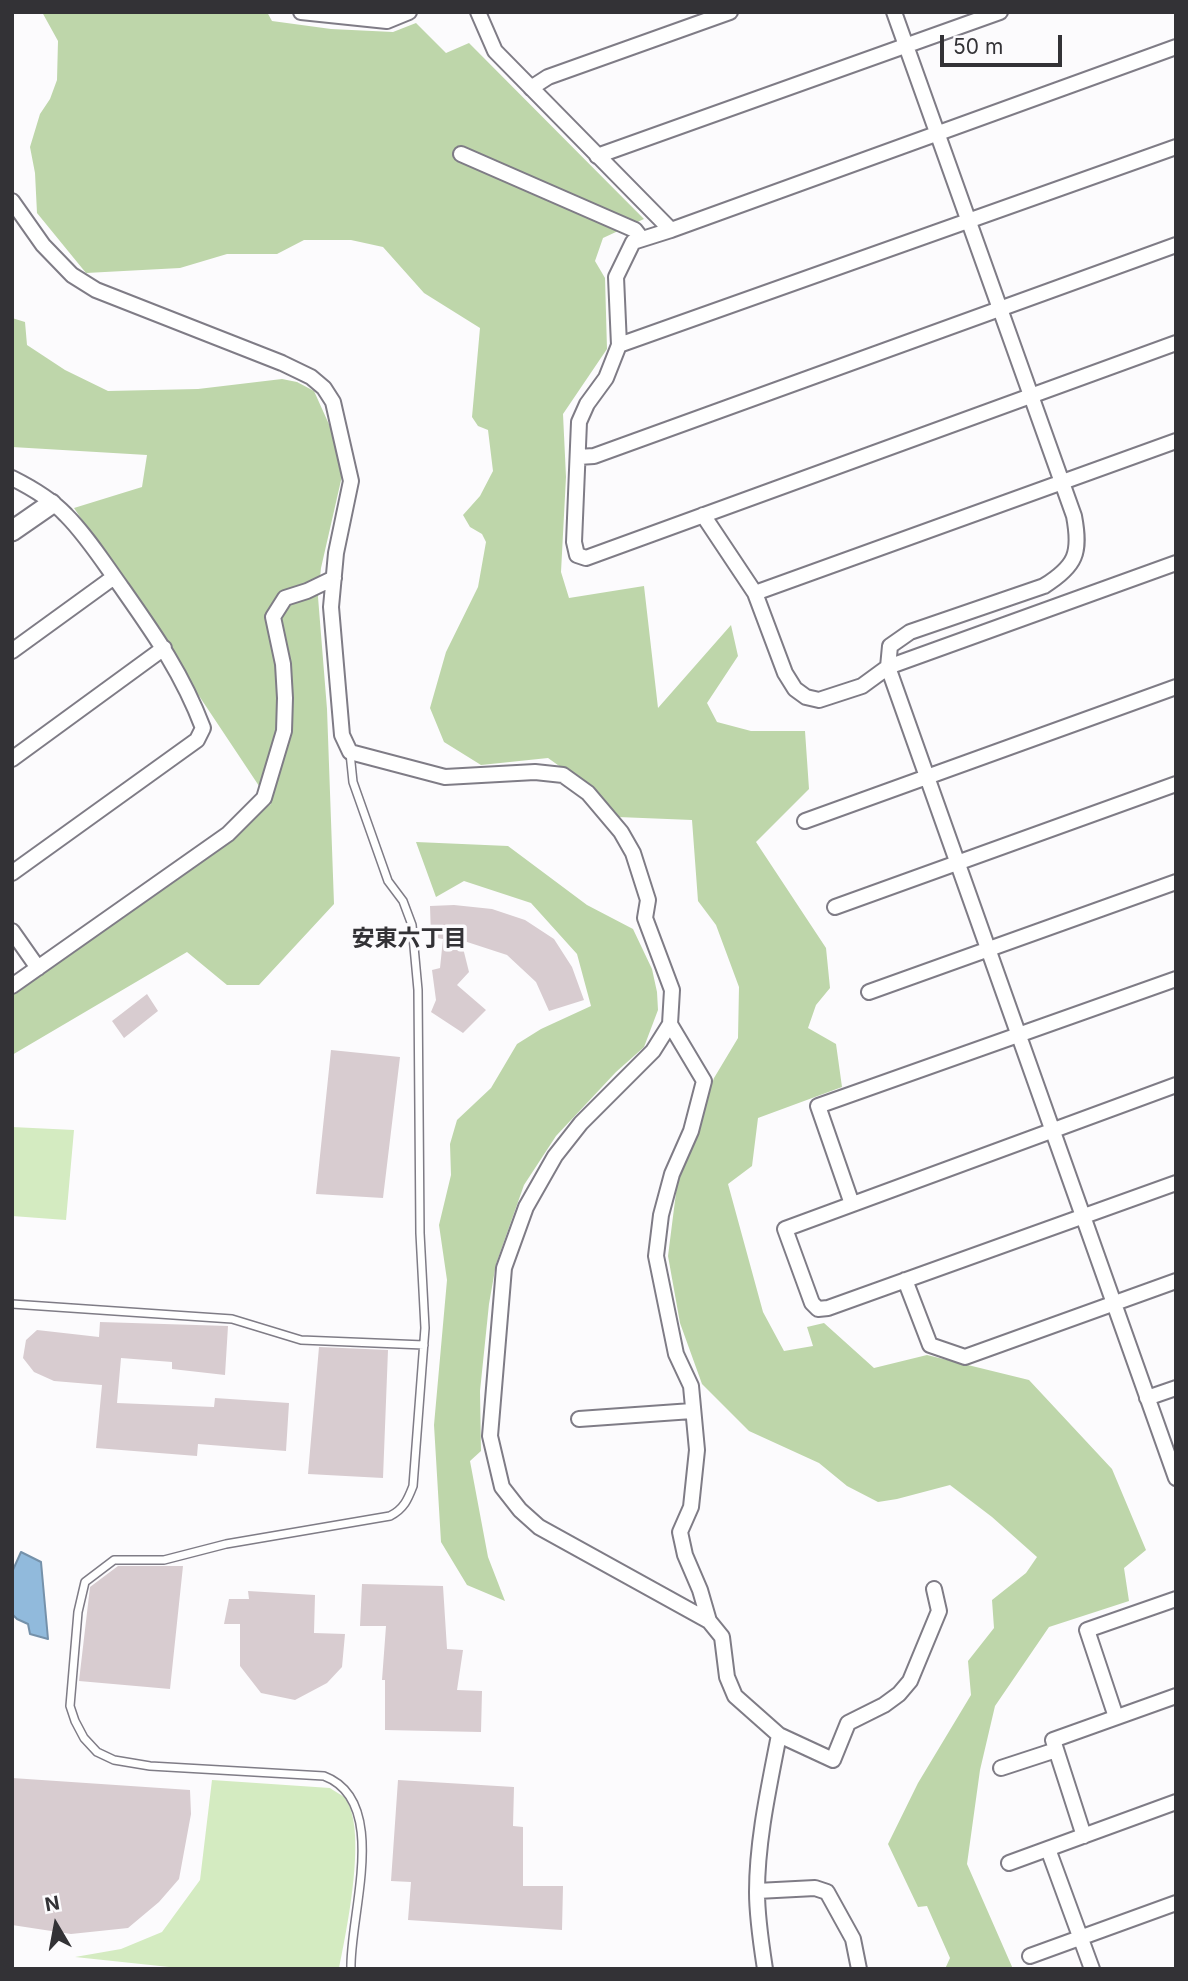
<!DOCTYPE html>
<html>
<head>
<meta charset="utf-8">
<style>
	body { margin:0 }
	#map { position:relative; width:1188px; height:1981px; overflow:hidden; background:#fcfbfd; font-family:Inter,sans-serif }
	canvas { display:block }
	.frame { position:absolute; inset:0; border:14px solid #333236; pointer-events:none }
	.north { position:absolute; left:21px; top:1890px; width:70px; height:70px; -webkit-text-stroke:5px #fcfbfd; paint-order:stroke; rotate:350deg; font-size:19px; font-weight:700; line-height:28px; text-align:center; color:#333236 }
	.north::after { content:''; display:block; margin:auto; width:24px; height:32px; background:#333236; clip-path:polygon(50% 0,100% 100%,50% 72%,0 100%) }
	.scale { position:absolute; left:940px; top:35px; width:122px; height:32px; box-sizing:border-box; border:4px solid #333236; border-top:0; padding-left:9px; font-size:21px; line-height:24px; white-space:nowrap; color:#333236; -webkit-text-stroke:5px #fcfbfd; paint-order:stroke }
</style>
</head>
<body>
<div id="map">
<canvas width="1188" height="1981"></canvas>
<div class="frame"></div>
<div class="north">N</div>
<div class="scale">50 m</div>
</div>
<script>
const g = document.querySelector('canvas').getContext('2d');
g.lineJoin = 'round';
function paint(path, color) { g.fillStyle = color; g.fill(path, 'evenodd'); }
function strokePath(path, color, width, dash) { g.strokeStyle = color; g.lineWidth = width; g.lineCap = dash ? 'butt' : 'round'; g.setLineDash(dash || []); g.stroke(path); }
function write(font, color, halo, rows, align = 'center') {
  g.font = font + ' Inter,"Noto Sans JP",sans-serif'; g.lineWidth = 7; g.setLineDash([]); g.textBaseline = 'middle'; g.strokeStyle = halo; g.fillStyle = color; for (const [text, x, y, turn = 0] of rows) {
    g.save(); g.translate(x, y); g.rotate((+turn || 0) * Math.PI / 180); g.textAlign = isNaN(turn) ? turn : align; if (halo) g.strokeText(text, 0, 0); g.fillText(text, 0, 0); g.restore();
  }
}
const green = new Path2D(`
	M12,1127L74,1130L66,1220L12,1216Z
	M212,1780L330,1788C334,1791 340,1794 344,1797C369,1826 346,1933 339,1969H188L75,1957L121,1949L162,1932L200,1880Z`);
const forest = new Path2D(`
	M42,12H267L272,21L331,29L393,32L416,23L446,53L469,43L644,219L603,238L595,261L605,278L607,349L563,414L566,477L561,572L569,598L644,586L658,708L731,625L738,656L707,703L717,722L751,731H805L809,789L756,842L826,948L830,988L816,1005L808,1028L836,1044L842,1087L758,1118L752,1166L728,1184L763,1312L784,1351L813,1346L807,1327L824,1323L874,1368L927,1355L1029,1380L1112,1469L1146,1550L1124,1568L1129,1601L1049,1627L995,1706L980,1770L967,1864L1013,1969H945L950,1958L927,1906L918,1907L888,1844L918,1783L971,1695L968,1661L994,1628L992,1600L1026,1573L1037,1557L992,1517L950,1485L897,1499L878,1502L847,1486L819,1463L749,1431L702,1384L680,1323L668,1256L678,1177L714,1078L738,1038L739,987L716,925L698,901L692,820L618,817L586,785L548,758L481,765L444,742L430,708L446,652L478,587L486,542L482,534L470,527L463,515L480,496L493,471L488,430L478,426L472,417L480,328L424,293L383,247L351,240H304L277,254H227L180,268L86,273L37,213L35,173L30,147L40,114L50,99L57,80L58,41Z
	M12,318L25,322L27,345L65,370L108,391L198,389L282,379L297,382L314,391L332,431L342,476L321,568L318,597L327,709L334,904L259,985H227L187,952L12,1055V994L271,804L74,508L142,487L147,455L12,447Z
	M416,842L508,846L587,905L633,929L652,969L657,992L658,1010L644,1047L616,1072L556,1136L524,1185L496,1264L489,1304L480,1391L481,1451L470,1461L488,1557L505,1601L467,1585L441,1542L434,1425L447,1280L439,1225L451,1175L450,1144L457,1120L491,1088L517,1044L541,1029L591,1006L577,954L531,903L464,881L436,897Z`);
const water = new Path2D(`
	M21,1552L41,1562L48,1639L30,1634L28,1624L17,1619L12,1614V1572Z`);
const building = new Path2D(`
	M454,905L492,909L525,920L554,939L572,967L584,1000L549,1011L536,982L507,955L461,940L469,972L457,985L486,1010L463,1033L431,1012L436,1000L432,970L440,968L443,939L431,937L430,906Z
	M147,994L158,1011L124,1038L112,1021Z
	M331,1050L400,1057L383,1198L316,1194Z
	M100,1322L228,1326L225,1375L172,1369V1362L121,1358L117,1403L214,1407L215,1398L289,1403L286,1451L198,1444L197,1456L96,1448L102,1385L54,1381L34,1372L23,1358L26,1340L37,1330L99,1337Z
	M319,1347L388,1350L383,1478L308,1474Z
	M118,1566H183L170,1689L79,1681L90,1587Z
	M362,1584L443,1586L447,1649L463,1650L457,1690L482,1691L481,1732L385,1730V1680H382L386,1626H360Z
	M248,1591L315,1595L314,1633L345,1634L342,1667L327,1683L295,1700L261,1693L240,1666V1624H224L229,1599H249Z
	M12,1778L190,1790L191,1814L179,1879L159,1902L128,1928L71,1934L12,1925Z
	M398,1780L514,1787L513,1826L523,1827V1886H563L562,1930L408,1920L411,1882L391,1881Z`);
const lane = new Path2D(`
	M350,753L353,782L388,881L403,901L412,925L418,990L420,1233L425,1328L413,1486C408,1499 404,1509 390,1516L226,1544L164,1560H114L85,1582L78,1612L70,1706L75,1721L84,1738L97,1752L114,1760L150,1766L324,1776C391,1801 349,1916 351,1969
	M12,1304L232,1319L301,1340L424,1345`);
const street = new Path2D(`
	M301,12L387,21L409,12
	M478,12L495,51L671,230L633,242L616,277L619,345L606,378L587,404L579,422L574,542L577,555L586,558L1176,343
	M894,12L1074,516C1081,553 1076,566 1044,586L910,632L890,646L888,667L1176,1478
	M531,88L548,77L730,12
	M461,154L635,230L642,239
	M597,156L1000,12
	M12,201L43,245L72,275L96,290L282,363L311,377L324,388L333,402L351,481L336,553L331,607L342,735L350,752L445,777L535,772L563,775L588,793L621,832L633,853L648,900L645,918L672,990L670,1024L653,1051L581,1123L555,1156L526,1207L504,1268L490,1436L502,1487L520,1510L539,1527L709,1621L722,1637L727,1677L735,1696L779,1735C769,1787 757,1840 757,1892C757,1918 761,1943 765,1969
	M671,230L1176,47
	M619,345L1176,147
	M578,457L594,456L1176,245
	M12,478C30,487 52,500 66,515C87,536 104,563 122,588C155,635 182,673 203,728L197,740L12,873
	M703,515L755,593L785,673L795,689L806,697L819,700L862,686L888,667L1176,563
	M755,593L1176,441
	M12,651L114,577
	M12,759L164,648
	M805,821L1176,687
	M835,907L1176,784
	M12,931L38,968
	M12,986L228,834L264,798L284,731L285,698L283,664L273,617L285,598L307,591L334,578
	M869,992L1176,882
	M670,1024L704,1081L691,1131L672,1174L661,1215L656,1256L676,1354L691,1386L697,1450L691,1507L680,1532L685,1555L700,1590L709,1621
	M1176,1085L785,1229L812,1303L818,1309L828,1308L1176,1183
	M852,1204L818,1106L1176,979
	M905,1280L930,1345L965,1357L1176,1281
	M1147,1398L1176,1388
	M579,1419L692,1411
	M1116,1717L1087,1630L1176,1599
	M779,1735L833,1760L848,1723L884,1705L899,1694L910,1681L939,1611L934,1589
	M1001,1768L1056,1750
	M1084,1836L1053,1740L1176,1696
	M1048,1849L1092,1969
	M1009,1863L1176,1802
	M757,1891L815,1888L827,1892L853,1939L859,1969
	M1030,1956L1176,1903`);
const secondary = new Path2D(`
	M12,531L51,504`);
const neighbourhoodNames = [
	["安東六丁目",409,939]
];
paint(green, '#d4ebc1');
paint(forest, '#bed6aa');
paint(water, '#91badc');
strokePath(water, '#7591aa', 2);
paint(building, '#d8ccd0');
strokePath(lane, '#7f7c86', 10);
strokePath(street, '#7f7c86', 18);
strokePath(secondary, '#7f7c86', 23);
strokePath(lane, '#fff', 7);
strokePath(street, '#fff', 14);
strokePath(secondary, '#fff', 19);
write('bold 23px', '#333236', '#fcfbfd', neighbourhoodNames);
</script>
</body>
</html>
